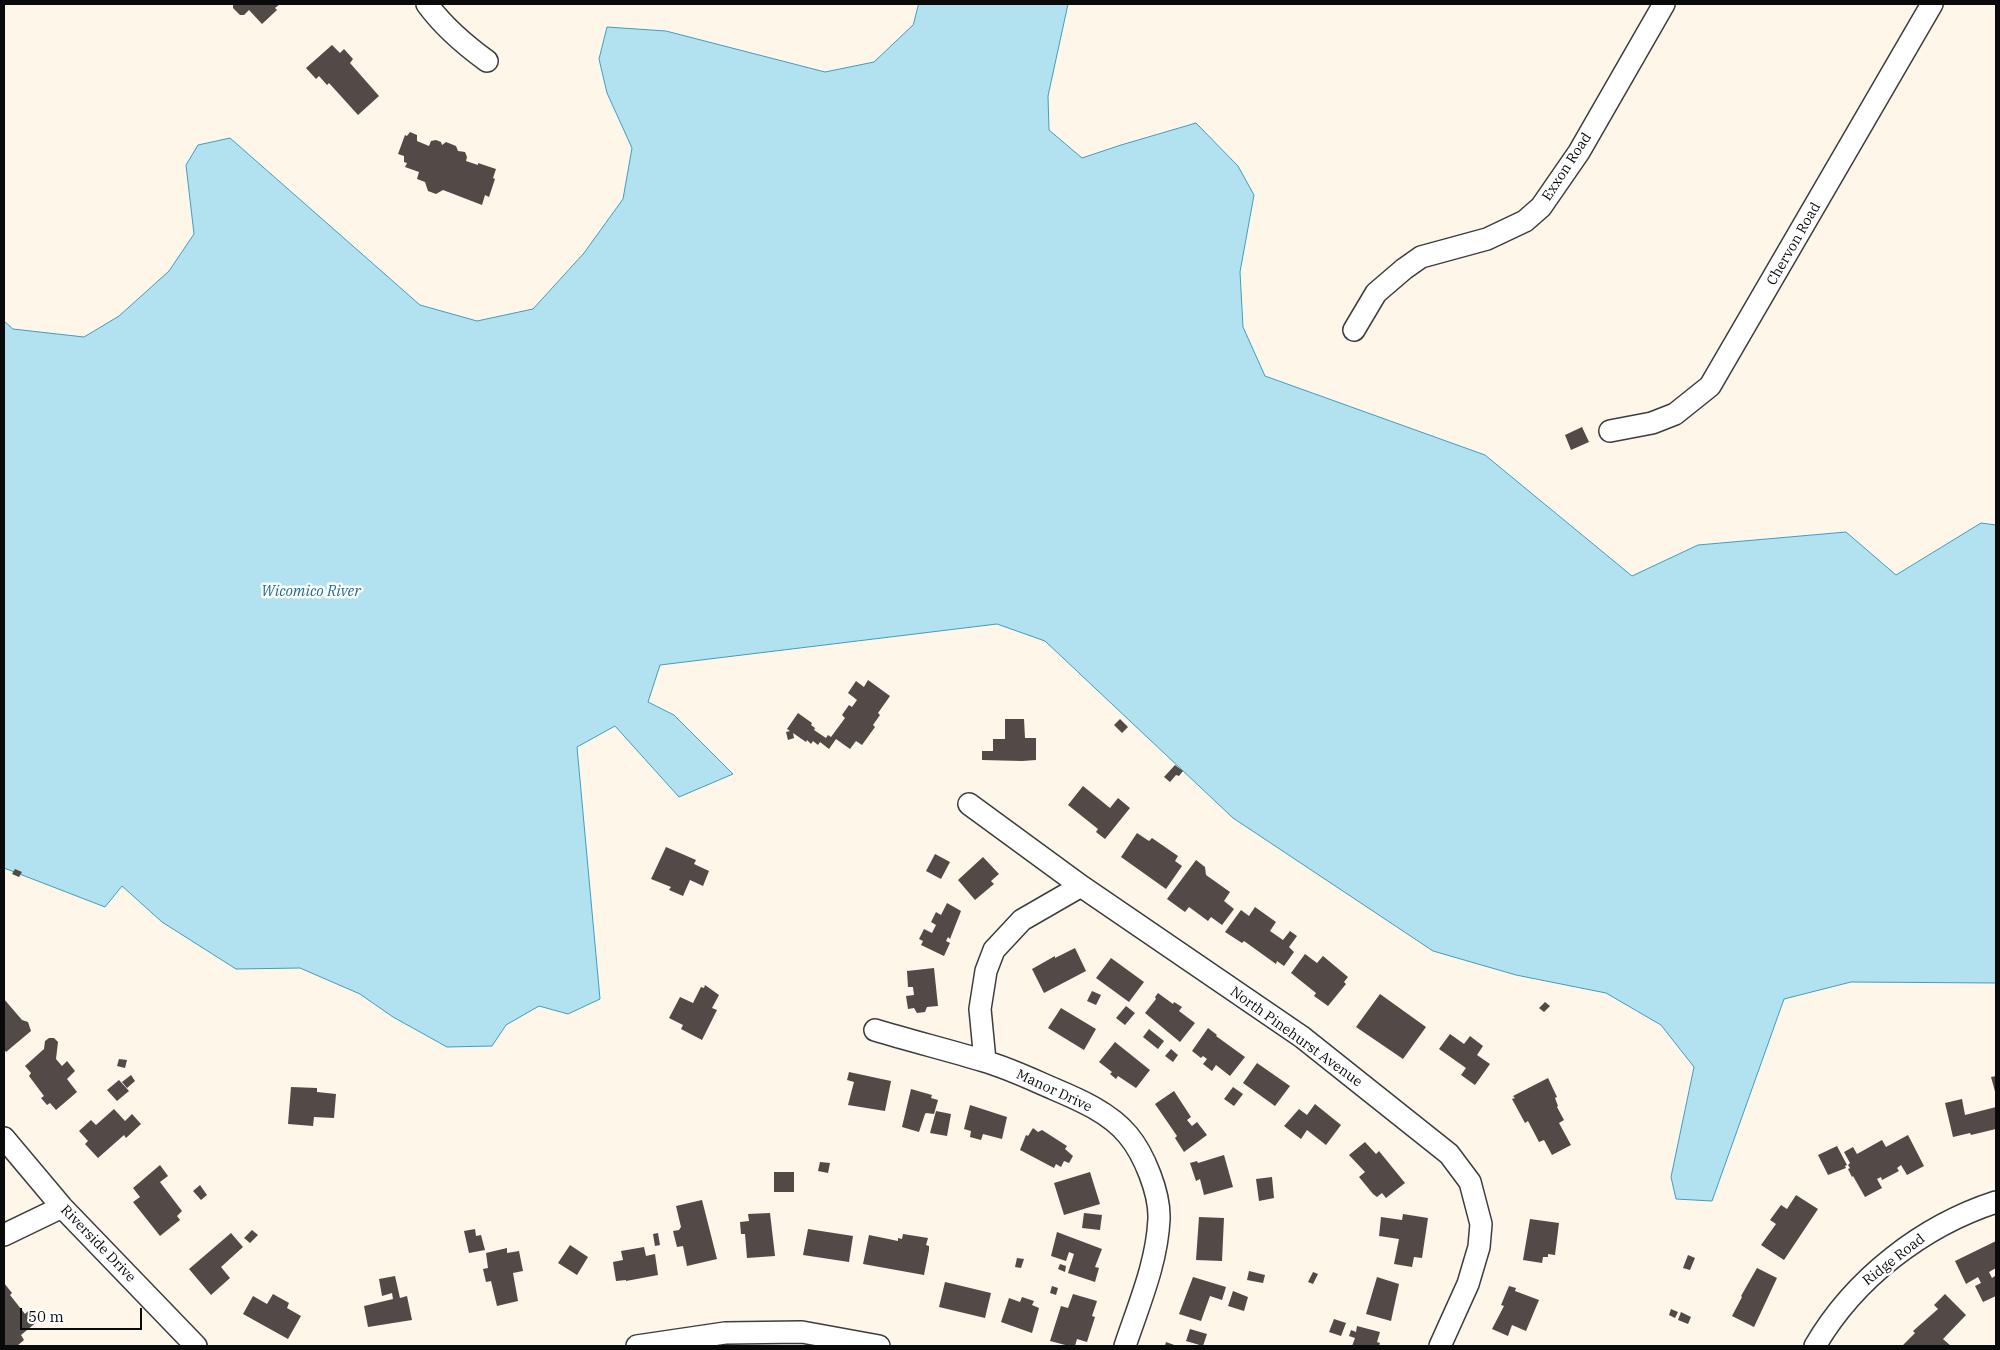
<!DOCTYPE html>
<html>
<head>
<meta charset="utf-8">
<style>
	body { margin:0 }
	#map { position:relative; width:2000px; height:1350px; overflow:hidden; background:#fdf6e9; font-family:"IBM Plex Serif",serif }
	canvas { display:block }
	.frame { position:absolute; inset:0; border:5px solid #0a0a0a; pointer-events:none }
	.scale { position:absolute; left:20px; top:1308px; width:122px; height:22px; box-sizing:border-box; border:2px solid #0a0a0a; border-top:0; padding-left:6px; font-size:15px; line-height:18px; white-space:nowrap; color:#0a0a0a; -webkit-text-stroke:4px #fff; paint-order:stroke }
</style>
</head>
<body>
<div id="map">
<canvas width="2000" height="1350"></canvas>
<div class="frame"></div>
<div class="scale">50 m</div>
</div>
<script>
const g = document.querySelector('canvas').getContext('2d');
g.lineJoin = 'round';
function paint(path, color) { g.fillStyle = color; g.fill(path, 'evenodd'); }
function strokePath(path, color, width, dash) { g.strokeStyle = color; g.lineWidth = width; g.lineCap = dash ? 'butt' : 'round'; g.setLineDash(dash || []); g.stroke(path); }
function write(font, color, halo, rows, align = 'center') {
  g.font = font + ' "IBM Plex Serif",serif'; g.lineWidth = 5; g.setLineDash([]); g.textBaseline = 'middle'; g.strokeStyle = halo; g.fillStyle = color; for (const [text, x, y, turn = 0] of rows) {
    g.save(); g.translate(x, y); g.rotate((+turn || 0) * Math.PI / 180); g.textAlign = isNaN(turn) ? turn : align; if (halo) g.strokeText(text, 0, 0); g.fillText(text, 0, 0); g.restore();
  }
}
const water = new Path2D(`
	M919,4H1068L1048,96L1049,130L1082,158L1121,145L1196,123L1238,166L1254,195L1240,272L1243,327L1265,376L1485,455L1632,576L1698,545L1846,532L1896,575L1981,523L1996,525V983L1851,982L1784,999L1712,1201L1676,1199L1671,1177L1694,1067L1661,1025L1606,993L1516,975L1433,951L1233,818L1045,641L997,624L660,665L648,702L674,715L733,774L679,797L615,726L577,747L600,999L568,1014L539,1006L506,1025L492,1046L447,1047L393,1017L360,994L300,968L236,969L162,922L122,886L105,907L4,868V321L13,329L84,337L119,316L169,271L194,234L186,165L198,145L230,138L420,305L477,321L533,309L584,253L623,199L632,148L607,93L599,59L607,27L666,31L825,72L874,62L913,25Z`);
const building = new Path2D(`
	M233,4H280L275,8L277,10L262,24L249,10L244,15H240L233,8Z
	M332,45L340,53L344,49L353,59L350,63L379,96L358,115L329,83L327,85L319,76L316,79L306,68Z
	M410,132L417,135V141L429,146L431,141L436,140L441,142L442,145L446,142L456,146L458,151L465,152L467,157L466,161L478,165V163L496,169L493,178L495,179L489,197L485,195L482,205L443,190L436,194L428,191L425,182L417,179L419,172L405,167L407,163L404,162V156L398,154L405,135L407,136Z
	M1582,427L1589,442L1571,450L1565,435Z
	M868,680L890,696L878,713L880,715L873,725L875,727L862,745L856,741L850,749L836,739L829,749L820,742L818,745L813,741L811,744L807,740L806,742L793,733L794,738L788,740L786,732L790,731L787,729L798,713L812,723L811,725L815,728L814,730L826,738L828,735L831,737L845,718L842,715L849,705L852,707L857,700L848,693L856,681L864,687Z
	M1005,719H1024L1025,738H1036V760L1022,761L982,760V751H993V739H1005Z
	M1120,719L1128,727L1122,733L1114,725Z
	M1175,765L1183,771L1179,776L1176,775L1170,782L1164,777Z
	M1083,786L1110,808L1118,798L1130,808L1105,839L1096,832L1098,829L1068,805Z
	M1137,833L1149,841L1152,838L1178,856L1175,861L1182,866L1166,889L1121,857Z
	M666,847L696,860L694,864L709,871L703,886L690,880L683,896L669,890L671,887L651,879Z
	M935,854L950,862L941,879L926,871Z
	M983,857L999,874L991,881L994,884L975,900L958,880Z
	M1196,860L1205,867L1206,875L1230,892L1224,901L1234,909L1222,925L1211,917L1208,921L1189,907L1185,912L1167,899Z
	M15,869L22,872L19,877L12,874Z
	M947,903L961,911L950,939L948,937L946,941L950,943L944,956L921,945L923,941L919,939L924,929L932,933L936,925L931,922L936,912L941,915Z
	M1255,907L1276,922L1270,931L1283,940L1290,931L1297,936L1289,947L1294,952L1284,966L1277,961L1276,964L1244,941L1242,943L1225,932L1241,910L1249,916Z
	M1075,948L1086,971L1044,993L1032,969L1055,956V958Z
	M1305,954L1317,963L1323,956L1348,977L1344,982L1346,984L1328,1006L1314,996L1316,993L1291,973Z
	M1111,958L1144,982L1129,1002L1096,978Z
	M934,968L938,1006L927,1007L925,1012L917,1013L914,1008L908,1009L906,996L914,995L913,987H908L907,971Z
	M705,985L719,995L712,1008L717,1010L702,1040L681,1029L683,1025L669,1018L680,997L693,1003L701,987L704,988Z
	M1092,991L1101,995L1096,1005L1087,1001Z
	M1158,993L1173,1004L1174,1002L1182,1007L1179,1011L1195,1023L1180,1042L1145,1013L1156,999L1155,997Z
	M1380,994L1426,1027L1403,1059L1356,1027Z
	M4,999L22,1020L28,1022L31,1031L6,1052L4,1049Z
	M1545,1002L1550,1006L1544,1012L1539,1008Z
	M1126,1006L1135,1013L1125,1025L1116,1018Z
	M1061,1008L1096,1029L1084,1050L1048,1028Z
	M1208,1028L1217,1035L1216,1036L1245,1057L1230,1076L1216,1065L1212,1071L1203,1064L1207,1059L1203,1056L1201,1058L1192,1051Z
	M1149,1029L1164,1041L1158,1049L1143,1037Z
	M1450,1034L1464,1044L1470,1036L1483,1046L1477,1055L1490,1064L1475,1085L1461,1075L1466,1068L1439,1049Z
	M49,1038H54L58,1042L56,1059L62,1066L67,1061L75,1071L67,1079L77,1092L56,1110L50,1103L47,1105L41,1098L44,1096L29,1076L31,1073L25,1066L44,1049L45,1041Z
	M1115,1042L1150,1070L1136,1088L1118,1076L1116,1079L1110,1074L1112,1072L1099,1062Z
	M1171,1049L1178,1055L1173,1062L1165,1056Z
	M119,1059L127,1060L125,1068L117,1066Z
	M1257,1063L1290,1086L1275,1106L1243,1083Z
	M849,1072L891,1081L885,1111L848,1105L854,1082L847,1080Z
	M131,1075L135,1081L127,1088L122,1082Z
	M1996,1076V1095L1991,1077Z
	M1548,1078L1557,1097L1555,1098L1558,1106L1557,1107L1564,1120L1559,1123L1571,1145L1552,1155L1544,1140L1539,1142L1528,1121L1525,1123L1512,1099L1515,1098L1513,1096Z
	M119,1080L129,1091L117,1101L107,1090Z
	M291,1087L317,1088V1092L336,1094L334,1118L314,1117L313,1126L288,1124Z
	M1233,1087L1243,1094L1234,1106L1224,1099Z
	M911,1089L932,1095L931,1098L938,1100L934,1114L926,1113L925,1114L919,1132L902,1127Z
	M1174,1091L1191,1117L1187,1120L1192,1126L1197,1122L1207,1135L1184,1152L1175,1138L1177,1136L1155,1104Z
	M1962,1099L1965,1115L1996,1107V1129L1971,1135L1970,1133L1953,1137L1945,1103Z
	M1315,1104L1341,1125L1326,1145L1307,1130L1301,1139L1284,1126L1299,1109L1307,1115Z
	M970,1105L1007,1117L1002,1139L983,1134L981,1140L970,1137L971,1131L964,1129Z
	M114,1109L125,1121L132,1114L141,1124L126,1138L124,1135L98,1158L85,1144L88,1141L79,1131L91,1120L96,1125Z
	M936,1111L951,1114L947,1136L930,1133Z
	M1033,1128L1038,1132L1042,1130L1067,1146L1065,1149L1073,1156L1069,1163L1064,1161L1061,1167L1056,1164L1054,1168L1020,1150L1026,1135L1028,1136Z
	M1908,1135L1924,1166L1907,1175L1901,1165L1897,1168L1899,1171L1882,1180L1881,1177L1877,1179L1882,1188L1865,1197L1853,1176L1852,1177L1848,1169L1850,1168L1848,1165L1850,1163L1844,1152L1853,1147L1857,1154L1882,1140L1886,1147Z
	M1365,1142L1376,1154L1379,1151L1405,1183L1386,1198L1382,1193L1377,1197L1373,1194L1359,1177L1365,1172L1349,1155Z
	M1837,1146L1847,1165L1845,1166L1846,1168L1828,1175L1818,1155Z
	M1224,1155L1233,1187L1204,1195L1200,1179L1196,1181L1190,1163L1197,1161L1198,1163Z
	M820,1162L830,1163L828,1173L818,1171Z
	M160,1165L168,1176L160,1182L182,1211L177,1216L180,1220L160,1236L133,1202L140,1197L133,1188Z
	M774,1172H794V1192H774Z
	M1090,1172L1100,1204L1064,1215L1054,1183Z
	M1272,1177L1274,1198L1259,1201L1256,1179Z
	M200,1185L207,1195L201,1200L193,1191Z
	M1796,1195L1818,1209L1784,1260L1761,1245L1776,1224L1770,1220L1781,1205L1787,1209Z
	M702,1200L717,1259L687,1266L683,1246L677,1247L673,1231L679,1230L681,1227L676,1206Z
	M770,1213L775,1256L747,1258L745,1234H741L740,1222L749,1221L748,1214Z
	M1084,1213L1102,1215L1100,1230L1082,1228Z
	M1403,1214L1428,1218L1422,1258L1414,1257L1412,1267L1394,1264L1399,1239L1379,1236L1381,1217L1402,1220Z
	M1199,1217L1224,1218L1222,1261L1196,1260Z
	M1530,1219L1559,1223L1555,1255L1548,1254V1257H1543L1542,1263L1523,1260Z
	M475,1229L476,1236L481,1235L485,1250L469,1253L464,1231Z
	M808,1229L853,1236L849,1262L803,1255Z
	M252,1230L258,1235L250,1243L244,1238Z
	M1057,1232L1102,1249L1095,1267L1099,1268L1095,1282L1068,1273L1074,1254L1069,1252L1066,1261L1051,1256Z
	M231,1233L243,1247L221,1267L230,1278L211,1295L189,1269Z
	M658,1233L660,1245L655,1246L653,1234Z
	M903,1234L928,1238L926,1245L929,1246V1250L924,1275L863,1264L869,1235L898,1241V1238L902,1239Z
	M1996,1241V1268L1989,1272L1992,1278L1995,1276L1996,1279V1296L1983,1302L1975,1286L1981,1283L1978,1277L1966,1284L1955,1261Z
	M570,1245L588,1257L577,1275L558,1263Z
	M644,1247L646,1256L655,1254L658,1275L626,1281V1280L616,1281L613,1262L623,1260L621,1251Z
	M507,1248V1253L519,1251L523,1271L513,1273L518,1301L497,1306L491,1281L486,1282L483,1269L488,1268L486,1253Z
	M1688,1255L1695,1258L1690,1270L1683,1268Z
	M1017,1258L1024,1259L1021,1268L1015,1267Z
	M1060,1264L1066,1266L1065,1272L1058,1269Z
	M1757,1268L1777,1278L1754,1327L1732,1316L1742,1297L1741,1296Z
	M1249,1271L1265,1275L1263,1283L1247,1280Z
	M1313,1272L1318,1274L1313,1284L1308,1282Z
	M395,1276L400,1298L407,1296L412,1320L368,1327L364,1306L393,1299L392,1293L382,1296L379,1279Z
	M1193,1277L1226,1287L1222,1300L1210,1296L1201,1321L1179,1314Z
	M1377,1277L1399,1284L1391,1321L1366,1314Z
	M945,1282L991,1293L985,1318L939,1307Z
	M4,1283L12,1293L10,1295L25,1314L29,1310L38,1321L21,1335L24,1340L17,1346H4Z
	M1052,1286L1058,1288L1056,1295L1050,1293Z
	M1509,1286L1516,1288L1515,1291L1539,1300L1526,1331L1512,1325L1508,1336L1492,1329L1504,1306L1501,1305Z
	M1233,1291L1248,1297L1244,1311L1228,1306Z
	M273,1294L289,1303L287,1308L301,1316L288,1339L243,1314L253,1296L267,1304Z
	M1073,1294L1097,1301L1092,1316L1095,1317L1087,1342L1077,1339L1075,1346H1069L1050,1341L1061,1306L1068,1308Z
	M1945,1294L1966,1315L1943,1339L1951,1346H1902L1915,1333L1913,1331L1938,1309L1934,1305Z
	M1022,1297L1034,1301L1032,1305L1039,1308L1032,1333L1001,1322L1009,1298L1020,1302Z
	M1671,1309L1678,1312L1675,1318L1669,1315Z
	M1681,1312L1691,1317L1688,1324L1678,1320Z
	M1334,1319L1346,1323L1341,1336L1329,1332Z
	M1357,1326L1380,1332L1377,1342L1380,1343L1379,1346H1352L1355,1338L1349,1336L1351,1330L1356,1332Z
	M1190,1329L1207,1334L1203,1346L1186,1341Z
	M1166,1342L1177,1346H1165Z`);
const minor = new Path2D(`
	M427,4C443,26 465,45 487,61
	M1354,330L1376,293L1404,269L1421,257L1487,239L1525,221L1541,207L1579,152L1664,4
	M1610,431L1652,423L1675,414L1710,386L1932,4
	M969,804L1081,886L1302,1037L1449,1154L1470,1182L1481,1224L1479,1247L1468,1284L1440,1346
	M875,1030C911,1041 948,1050 984,1061C1008,1068 1031,1079 1054,1089C1080,1100 1110,1113 1128,1135C1144,1154 1160,1193 1159,1219C1157,1263 1139,1304 1125,1346
	M985,1061L980,1009L986,971L994,950L1022,920L1081,886
	M4,1138L62,1207L196,1346
	M4,1235L62,1207
	M637,1346L725,1333L802,1332L879,1346
	M1815,1346C1854,1279 1922,1226 1996,1202`);
const streetNames = [
	["Exxon Road",1567,167,-57],
	["Chervon Road",1794,244,-60],
	["North Pinehurst Avenue",1296,1037,36],
	["Manor Drive",1054,1091,25],
	["Riverside Drive",98,1244,46],
	["Ridge Road",1894,1260,-38]
];
const waterNames = [
	["Wicomico River",311,592]
];
paint(water, '#b2e1f0');
strokePath(water, '#409dc0', 1);
paint(building, '#514a47');
strokePath(minor, '#3d3d3d', 24);
strokePath(minor, '#fff', 21);
write('14px', '#0a0a0a', '#fff', streetNames);
write('italic 15px', '#206d8f', '#fff', waterNames);
</script>
</body>
</html>
